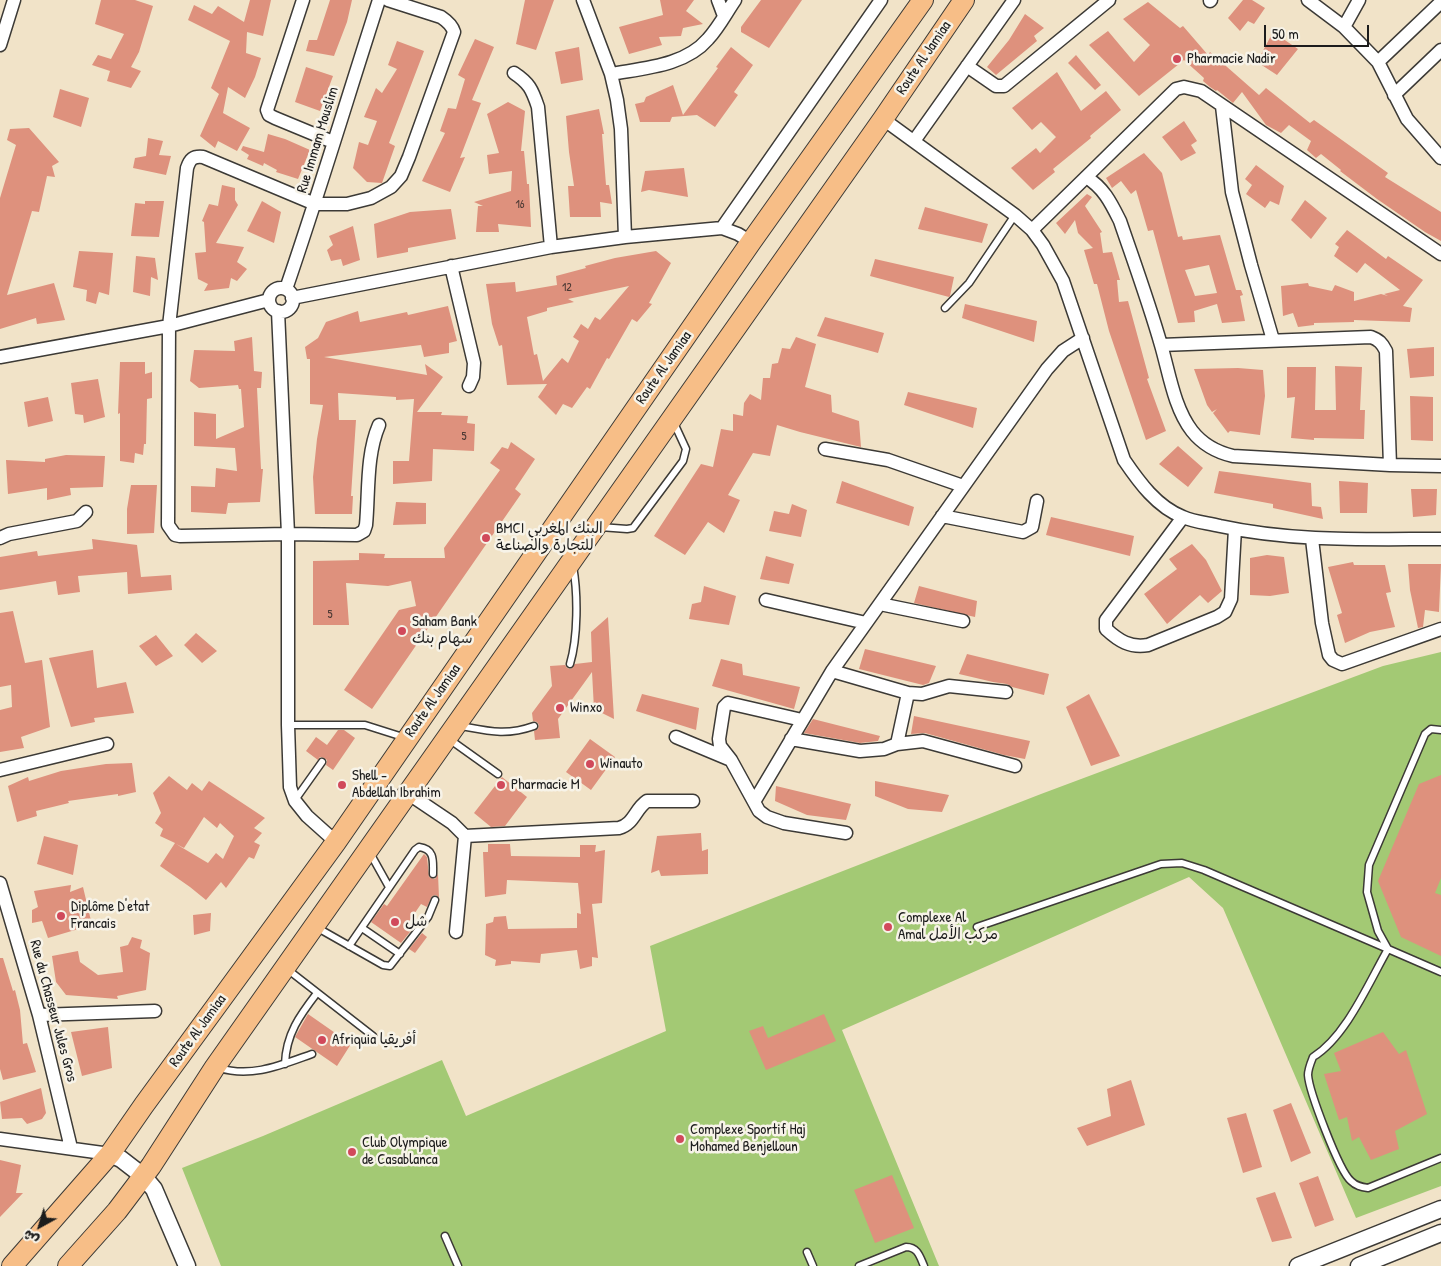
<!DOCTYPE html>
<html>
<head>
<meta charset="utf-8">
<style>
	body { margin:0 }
	#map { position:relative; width:1441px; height:1266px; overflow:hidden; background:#f1e3c8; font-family:"Patrick Hand","Playpen Sans Arabic",sans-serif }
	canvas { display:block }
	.north { position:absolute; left:15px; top:1201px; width:50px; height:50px; -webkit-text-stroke:4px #f7f3e8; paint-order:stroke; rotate:219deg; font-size:14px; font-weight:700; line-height:20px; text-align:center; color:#1c1c1c }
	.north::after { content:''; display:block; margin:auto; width:18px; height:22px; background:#1c1c1c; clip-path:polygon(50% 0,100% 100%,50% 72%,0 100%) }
	.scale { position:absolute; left:1264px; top:25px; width:105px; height:22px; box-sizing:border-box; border:2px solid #1c1c1c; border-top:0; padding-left:6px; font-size:15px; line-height:18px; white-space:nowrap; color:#1c1c1c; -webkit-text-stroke:4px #f7f3e8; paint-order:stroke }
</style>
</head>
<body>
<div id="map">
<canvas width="1441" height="1266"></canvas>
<div class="north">ش</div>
<div class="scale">50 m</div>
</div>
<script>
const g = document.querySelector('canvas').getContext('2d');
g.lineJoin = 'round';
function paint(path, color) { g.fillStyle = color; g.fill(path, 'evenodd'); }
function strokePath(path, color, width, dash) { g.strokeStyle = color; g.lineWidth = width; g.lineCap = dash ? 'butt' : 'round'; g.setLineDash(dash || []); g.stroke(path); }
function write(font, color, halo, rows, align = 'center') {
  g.font = font + ' "Patrick Hand","Playpen Sans Arabic",sans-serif'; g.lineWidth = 5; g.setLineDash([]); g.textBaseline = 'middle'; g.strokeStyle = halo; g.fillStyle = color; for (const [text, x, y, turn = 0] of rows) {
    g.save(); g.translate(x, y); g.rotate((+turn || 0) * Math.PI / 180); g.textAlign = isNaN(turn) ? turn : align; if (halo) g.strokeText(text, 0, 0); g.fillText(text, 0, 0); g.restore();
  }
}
const green = new Path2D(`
	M1441,652V1186L1356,1218L1223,908L1189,877L842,1030L939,1266H221L182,1168L263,1136L442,1060L466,1116L666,1031L650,946L1041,794L1383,666Z`);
const building = new Path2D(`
	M101,0H135L153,6L139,52L131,67L141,71L131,88L107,81L110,71L92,65L98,55L111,59L124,34L95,24Z
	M250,0H271L263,36L247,32L246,53L261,58L255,77L245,98L228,87L223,113L250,128L237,151L218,141L215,148L200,136L219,94L211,88L230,41L188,20L194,5L212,14L218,6L244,22Z
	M330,0H352L347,22L334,56L306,51L309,40H317Z
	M525,0H554L536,50L516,44Z
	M660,0H694L686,11L703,24L683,28L681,36L659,37L662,45L629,54L619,27L663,15Z
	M761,0H802L769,48L741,32V27Z
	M1243,0H1252L1265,8L1254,24L1248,21L1240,31L1228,18Z
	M1148,2L1180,28L1183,26L1208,55L1210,52L1259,95L1266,88L1310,123L1314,120L1388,173L1385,177L1441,212V241L1425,232L1377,199L1340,171L1341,170L1321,154L1316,158L1307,150L1311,141L1289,125L1281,133L1266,125L1242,92L1233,103L1217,90L1216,91L1210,87L1203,81L1204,78L1184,60L1139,96L1089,45L1108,31L1134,62L1150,45L1123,19Z
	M1025,14L1044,28L1034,36L1037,41L996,75L987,67L1009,40Z
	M1273,32L1298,49L1277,75L1257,62Z
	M475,39L494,47L472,100L481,103L460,158L465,157L450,192L422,181L445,133L440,131L448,108L456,109L465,79L458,75Z
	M397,41L424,51L389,143L395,146L382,183L367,182L353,168L359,142L368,145L377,121L364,117L376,88L382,93L397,69L388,65Z
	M579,47L583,80L561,84L555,52Z
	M731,47L753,65L734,92L738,95L715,127L697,115L672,117L670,122H640L635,104L644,102L646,97L673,85L683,115L718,68L716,67Z
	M1076,55L1101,85L1095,90L1068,63Z
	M306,67L333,76L320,111L295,102Z
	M1057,72L1081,111L1106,91L1121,110L1090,136L1091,138L1053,169L1055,172L1033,190L1011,168L1036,148L1040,153L1056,137L1041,122L1032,130L1012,108Z
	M60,89L89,98L81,127L53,117Z
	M508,102L525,111L521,151H524L527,184H529L531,227L498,224L499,232H476L478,206H483L474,202L511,191L512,171L489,174L487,155L499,153L487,114Z
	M599,109L604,134H602L606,185H609L612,204L600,202L601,217H570L568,186H574L569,152L566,116Z
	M1184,121L1197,141L1191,145L1196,153L1181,161L1162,137Z
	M29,128L59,162L52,166L55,177L47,176L39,212L32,211L7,295L54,283L65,320L37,324L36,318L0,329V198L16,145L7,140L10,129Z
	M268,134L285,139L310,150L298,179L276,172L277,170L264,163L263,166L247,159L249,155L241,150L243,146L264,152Z
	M148,138L163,141L159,155L171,156L166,175L133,168L135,158L146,156Z
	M1144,153L1162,173L1178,237L1182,236L1183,240L1220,235L1236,290H1241L1243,295L1240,296L1245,321L1222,323L1217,304L1194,311L1195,322L1178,323L1153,230L1148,231L1136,190L1131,194L1121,181L1112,188L1106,178ZM1209,265L1217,293L1195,296L1185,270Z
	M1256,165L1284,186L1279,205L1270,201L1265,208L1246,194L1252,185L1245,179Z
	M684,168L688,197L649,190L641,192L645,171Z
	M222,185L235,188V200L238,205L216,243L244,247L237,262L247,269L237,281L231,278L229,288L204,291L208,284L198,279L195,253L206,252L204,222L202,221L209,204L218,206Z
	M1087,194L1092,197L1085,206L1102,232L1100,233L1103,253L1112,252L1120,280H1117L1119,302L1128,301L1149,378L1147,379L1166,431L1146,440L1109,331L1097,284H1094L1084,250L1093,248L1078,233L1075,220L1065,234L1056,223Z
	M1305,200L1327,218L1311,239L1291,220Z
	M145,201H164L159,237L131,236L135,203L145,204Z
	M262,201L281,212L274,243L247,231Z
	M925,207L988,224L982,243L918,229Z
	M451,209L456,239L408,248V252L377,258L374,224L410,212Z
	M353,226L360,260L343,266L341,259L331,261L327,250L333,245L329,236Z
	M1347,230L1386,259L1388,256L1423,280L1403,306L1412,308L1410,322L1354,320V322L1314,323V325L1298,327L1293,313L1283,316L1281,286L1308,283L1309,286L1332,291L1335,285L1354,292V301L1381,294L1388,296L1384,294L1400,290L1365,263L1357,273L1334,256L1339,247L1335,244Z
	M79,251L113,253L109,295L99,292L96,304L86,301L87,290L73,287Z
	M656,251L671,263L649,303L652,304L637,322L632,319L609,359L607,358L590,389L587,387L572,408L563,404L556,415L538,397L547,384L507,385L502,345L499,346L492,324L486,284L515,282L516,292L557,285L556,276L586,268L585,266L615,258ZM629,286L600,320L595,317L588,329L581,324L573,337L579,341L568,363L562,358L543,381L537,354L534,355L527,317L547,311V308L574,302L568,299Z
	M136,256L155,258L158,280L151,277L150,296L133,292Z
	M875,259L954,277L950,296L949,297L870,276Z
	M965,304L1037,321L1034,342L962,318Z
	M448,306L457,341L449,343V353L424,357L421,345L324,357L427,375L425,364L443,377L417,412H442L441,415L468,416L467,423L475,424L474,451L433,449L432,481L393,484V461H409L414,399L396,400V397L338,393L339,420H356L351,496H353L352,514H315L313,477L317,439L323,405L310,404V359H307L305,347L318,338L326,322L358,311L360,322L407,312L408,315Z
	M825,317L884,333L878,353L817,336Z
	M252,337L254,371L262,372L261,388H257L261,469H263L260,502L228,503L226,514L191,512V486L215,487L216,468L237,471L235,448L194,446V412L216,414V439L244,427L241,389H239L238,385L199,388L190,381L194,350L235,351L234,341Z
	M796,337L816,344L805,387L831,395L832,412L859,421L861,447L800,432L777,425L770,456L753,453L728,495L740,500L724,533L708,522L685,555L654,536L701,464L713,467L721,429L733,431V414L743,416L744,403L750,394L761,400L763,378H770L772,364L778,363L782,348L790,349Z
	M1434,347V376L1410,378L1407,349Z
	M120,362H145V374L152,372V398L147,399L146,444H144L143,455L135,453L134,463L120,461V413L118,414Z
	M1335,366L1362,367L1360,410H1365L1364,439L1314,438V440L1291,438L1295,397L1287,398V367H1316L1315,410H1336Z
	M1238,368L1263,370L1265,396L1260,435L1230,431L1228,433L1213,413L1217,409L1212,412L1207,405L1194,369Z
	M98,379L105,417L84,423L83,415L75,414L71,383Z
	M908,392L977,408L973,428L904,405Z
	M1410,396L1433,397V441L1411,440Z
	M48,397L53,421L28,427L24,402Z
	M511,442L535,459L515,489L521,494L372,709L344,690L399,610L416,606L411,581L388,586L346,583L349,625H313V561L359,560V553L385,554L384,558H445L444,548L500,470L490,463L502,447L508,449Z
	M1178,446L1203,468L1188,487L1159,464Z
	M66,455L105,456L103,487L70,488L71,495L47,500V488L8,494L6,460L45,462V459Z
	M1219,471L1311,483L1312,506L1321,507L1323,519L1273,508V504L1214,493Z
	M842,481L914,507L909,526L836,503Z
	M1339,481L1368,483L1367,513H1340Z
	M131,485H157L154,533L127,534V509Z
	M1411,489H1437L1436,515L1413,517Z
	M396,502L426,503V524L393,525Z
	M792,504L807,510L801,537L769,531L774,511L789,514Z
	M1051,517L1134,536L1130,556L1046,535Z
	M92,539L137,545L141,577L171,575L172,590L128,594L127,572L78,576L80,592L58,595L56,581L0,590V557L37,551L38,556L93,549Z
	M1192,544L1206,560L1222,591L1208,603L1200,595L1167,624L1144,594L1177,569L1169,559Z
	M1267,555L1284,557L1289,593L1270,596L1250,595V558Z
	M766,556L794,564L789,584L760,579Z
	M1353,562L1354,565H1385L1391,592L1386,593L1395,627L1370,632L1345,643L1337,615L1342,613L1328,567Z
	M1408,564H1441L1439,612L1425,610L1423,627L1418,628L1410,590Z
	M704,586L736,596L729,625L689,619L692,604L701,602Z
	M919,586L977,601L975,617L914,603Z
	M13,611L25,663L42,660L50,727L21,737L24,748L0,752V710L12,707L11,685L0,687V613Z
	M608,617L614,719L594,709L592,672L558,719L560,738L535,740L534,731L538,729L539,725L537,722L533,721L532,713L552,686L550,666L565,665L567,668L571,669L575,664L592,662L591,632Z
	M196,633L217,651L202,663L184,645Z
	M156,635L173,656L156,666L139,646Z
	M865,649L936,666L929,683L923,685L859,669Z
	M93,650L97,688L126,682L134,713L94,718L95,722L71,727L49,658Z
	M967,654L1049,674L1044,695L1012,687L1007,684L993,682L959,674Z
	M721,659L742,664L743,675L800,687L794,709L712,686Z
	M642,694L699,708L696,730L636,711Z
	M1089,694L1120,756L1091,766L1066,707Z
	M914,716L1030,741L1025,759L1004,755L925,733L911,734Z
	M813,719L880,736L878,741L860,743L804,733Z
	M338,730H344L355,738L333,770L326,765L327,760L324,758L320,757L318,760L306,751L316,737L327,745Z
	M590,739L615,757L591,790L566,772Z
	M132,763L136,792L118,796V794L68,801L69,803L36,811L37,816L17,822L8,786L28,777L29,781L61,771L106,764Z
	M1441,775V878L1435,893L1441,895V956L1401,937L1378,881L1419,784Z
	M169,776L187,790L192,783L202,791L209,781L265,818L254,828L262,833L254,842L260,845L254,859L249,857L226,888L221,882L206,900L190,887L160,866L175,843L160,836L163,829L155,823L161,813L153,793ZM204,817L217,828L220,823L234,836L223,859L216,853L208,863L176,844L184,848Z
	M502,777L527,797L505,826L491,827L474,813Z
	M875,781L949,795L942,812L908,809L875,796Z
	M776,786L851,804L846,820L807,815L775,801Z
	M701,833L702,851L708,849V874L661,876L659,870L651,873L657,836Z
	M44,836L78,845L73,875L37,864Z
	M488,844H510L511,856L580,857V845H596L595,852L605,850L602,903L592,904L598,958L592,957V966L580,969L577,950L541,954L540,963L511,961V964L495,966L496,960L485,955L486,924L493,922L494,917L506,916L508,929L577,928V913L581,914L578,883L507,880L506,894L485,897L483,852H488Z
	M424,854L427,857L429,877L435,879L438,874L439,898L436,895L432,896L427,907L421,904L408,923L414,927L401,943L371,922L384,904L387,906Z
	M71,885L70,892L83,887L92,925L48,938L42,921L32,923V910L38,907L34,891Z
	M211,913L210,931L194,935L193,915Z
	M422,933L427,937L415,953L409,949Z
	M132,937L142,940L140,948L150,953L146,990L117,996L118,999L66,995L56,982L52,956L78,951L80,962L98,975L123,972L120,947L128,945Z
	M0,958H3L13,991L15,990L20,1010L23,1044L27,1043L36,1072L3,1080L0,1069Z
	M308,1014L351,1044L337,1066L295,1037Z
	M824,1014L836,1041L766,1070L749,1031L763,1026L768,1038Z
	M108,1027L112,1068L82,1076L71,1032Z
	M1383,1032L1399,1054L1406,1050L1427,1114L1395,1131L1399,1149L1371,1160L1359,1137L1352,1141L1347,1117L1339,1120L1324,1074L1341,1071L1334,1053Z
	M1131,1080L1145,1125L1087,1146L1077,1128L1111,1116L1107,1089Z
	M41,1088L46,1113L42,1119L27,1124L22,1118L2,1119L0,1102Z
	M1291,1103L1311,1153L1291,1162L1273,1110Z
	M1246,1113L1262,1167L1243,1173L1227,1118Z
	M0,1160L21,1165L16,1193H23L0,1217Z
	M892,1175L914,1228L875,1243L854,1190Z
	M1318,1176L1334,1220L1315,1227L1299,1183Z
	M1275,1192L1292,1238L1272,1242L1256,1198Z`);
const service = new Path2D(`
	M945,308L969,283L1015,215
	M600,527L627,529L633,528L683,461L686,449L674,423
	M570,664C578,637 578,594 573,566
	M288,725H365L406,738
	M461,726C488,731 506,736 534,726
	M1441,730L1431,729L1425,734L1369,865L1367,892L1378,931L1388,949L1441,972
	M449,739L498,774
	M295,800L322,762
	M370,853L389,887
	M316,927L383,965L390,966L428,917L435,900
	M977,927L1161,864L1182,863L1204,870L1388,949C1369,982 1346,1037 1313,1057C1311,1062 1308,1069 1308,1075C1309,1091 1339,1171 1351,1181C1356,1186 1361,1187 1368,1188L1441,1158
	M362,928L400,954
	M349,946L415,850L419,847C435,849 433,861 433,874
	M287,969L373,1036
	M285,1064C286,1034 300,1015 317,993
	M219,1068C252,1078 281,1065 312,1054
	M445,1236L458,1266
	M807,1252L813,1266
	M859,1266L906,1247C918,1247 920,1257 924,1266`);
const minor = new Path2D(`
	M303,0L267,110L269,115L275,118L333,142
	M583,0L611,74L617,100L621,129L625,237
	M718,0L724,16
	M1308,0L1344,27L1378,62L1407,119L1441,158
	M1210,1L1211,0
	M1344,27L1359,0
	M0,45L14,0
	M1378,62L1440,3
	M967,66L996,86H1004L1109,0
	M514,73C529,83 532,89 538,107L551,247
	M611,74C644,68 685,66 708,39C719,27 726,13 735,0
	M1394,95L1441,50
	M1222,106L1232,192L1251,265L1273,340
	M883,119L1015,215L1032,230L1043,245L1063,281L1124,460C1139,482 1157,507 1183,517C1194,522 1208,523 1220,526C1293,542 1367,539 1441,539
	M914,141L1014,0
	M1086,177C1104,188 1111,203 1120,221C1134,262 1149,303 1161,345C1169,372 1174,408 1192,431C1203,445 1216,452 1233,456L1390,465L1441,466
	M722,228L881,0
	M1032,230L1176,89L1184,87L1201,91L1441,254
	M451,266L474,363L473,377L469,386
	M269 300a12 12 0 1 1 24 0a12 12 0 1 1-24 0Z
	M286,289C319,193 348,96 379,0
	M292,298L551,247L625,237L722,228L738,234L751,242
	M278,311L288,534V725L290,787L295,801L307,816L336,842
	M1161,345L1371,337C1379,340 1382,343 1386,351L1390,465
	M0,357L169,326L269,300
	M379,425C366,455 369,493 366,525L364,531L357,535L288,534L180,536L175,535L168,525L169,326L187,168C190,159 193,156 203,157L315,204H347L371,198L391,187L401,176L409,157L454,32C452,25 447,21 441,17L388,0
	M825,449L888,460L963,486
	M942,516L1023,532L1032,527L1037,501
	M1183,517L1106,620V629C1119,641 1130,648 1148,645L1217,617L1225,612L1231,599L1235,529
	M0,538L9,534L77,521L86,512
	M1312,539L1322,623L1329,655L1333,660L1342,664L1441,629
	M766,600L866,623
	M880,604L963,621
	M832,671L908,693L922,694L949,686L1006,692
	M802,720L728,703L724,707L719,739L720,746L731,760L759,811L767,817L784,823L846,833
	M676,737L731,760
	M791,739L860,751L884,749L897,744L923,741L1015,766
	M897,744L908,693
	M0,770L107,744
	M409,794L452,823L465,836L619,828C634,824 635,809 647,801H693
	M754,802L832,671L1047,369L1063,351L1083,338
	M0,883L39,1015L71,1148
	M456,932L465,836
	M39,1015L155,1011
	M0,1139L110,1154`);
const tertiary = new Path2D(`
	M110,1154L121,1159L143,1176L154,1189L187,1266
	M1298,1266L1441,1209
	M1359,1266L1441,1233`);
const primary = new Path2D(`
	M12,1266L110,1154L144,1105L336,842L751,242L923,0
	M68,1266L117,1211L151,1166L215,1067L883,119L964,0`);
const markers = [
	[1177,59,5,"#d1495b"],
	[486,538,5,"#d1495b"],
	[402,631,5,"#d1495b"],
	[560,708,5,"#d1495b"],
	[590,764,5,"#d1495b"],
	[342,785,5,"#d1495b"],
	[501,785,5,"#d1495b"],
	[61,916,5,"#d1495b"],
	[395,922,5,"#d1495b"],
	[888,927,5,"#d1495b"],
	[322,1040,5,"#d1495b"],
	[680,1139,5,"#d1495b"],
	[352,1152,5,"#d1495b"]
];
const numberNames = [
	["16",520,205],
	["12",567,288],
	["5",464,437],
	["5",330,615]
];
const streetNames = [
	["Route Al Jamiaa",924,58,-56],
	["Rue Immam Mouslim",318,140,-73],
	["Route Al Jamiaa",664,368,-55],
	["Route Al Jamiaa",433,701,-55],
	["Rue du Chasseur Jules Gros",53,1011,75],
	["Route Al Jamiaa",198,1031,-54]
];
const poiNames = [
	["Pharmacie Nadir",1187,59],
	["BMCI البنك المغربي",496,529],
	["للتجارة والصناعة",496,546],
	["Saham Bank",412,622],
	["سهام بنك",412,639],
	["Winxo",570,708],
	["Winauto",600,764],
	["Shell -",352,776],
	["Abdellah Ibrahim",352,793],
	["Pharmacie M",511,785],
	["Diplôme D'etat",71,907],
	["Francais",71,924],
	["Complexe Al",898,918],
	["Amal مركب الأمل",898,935],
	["شل",405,922],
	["Afriquia أفريقيا",332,1040],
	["Complexe Sportif Haj",690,1130],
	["Mohamed Benjelloun",690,1147],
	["Club Olympique",362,1143],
	["de Casablanca",362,1160]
];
paint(green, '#a3c974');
paint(building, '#de917d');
strokePath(service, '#3c3a36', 9);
strokePath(minor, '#3c3a36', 15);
strokePath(tertiary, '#3c3a36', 19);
strokePath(primary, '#3c3a36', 22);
strokePath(service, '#fff', 6);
strokePath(minor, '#fff', 12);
strokePath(tertiary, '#fff', 16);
strokePath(primary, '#f7be87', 20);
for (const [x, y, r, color] of markers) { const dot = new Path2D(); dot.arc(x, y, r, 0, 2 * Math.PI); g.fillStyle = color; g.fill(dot); strokePath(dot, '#f7f3e8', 2); }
write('12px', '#4c3934', null, numberNames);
write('15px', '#1c1c1c', '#f7f3e8', streetNames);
write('15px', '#1c1c1c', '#f7f3e8', poiNames, 'left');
</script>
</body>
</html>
